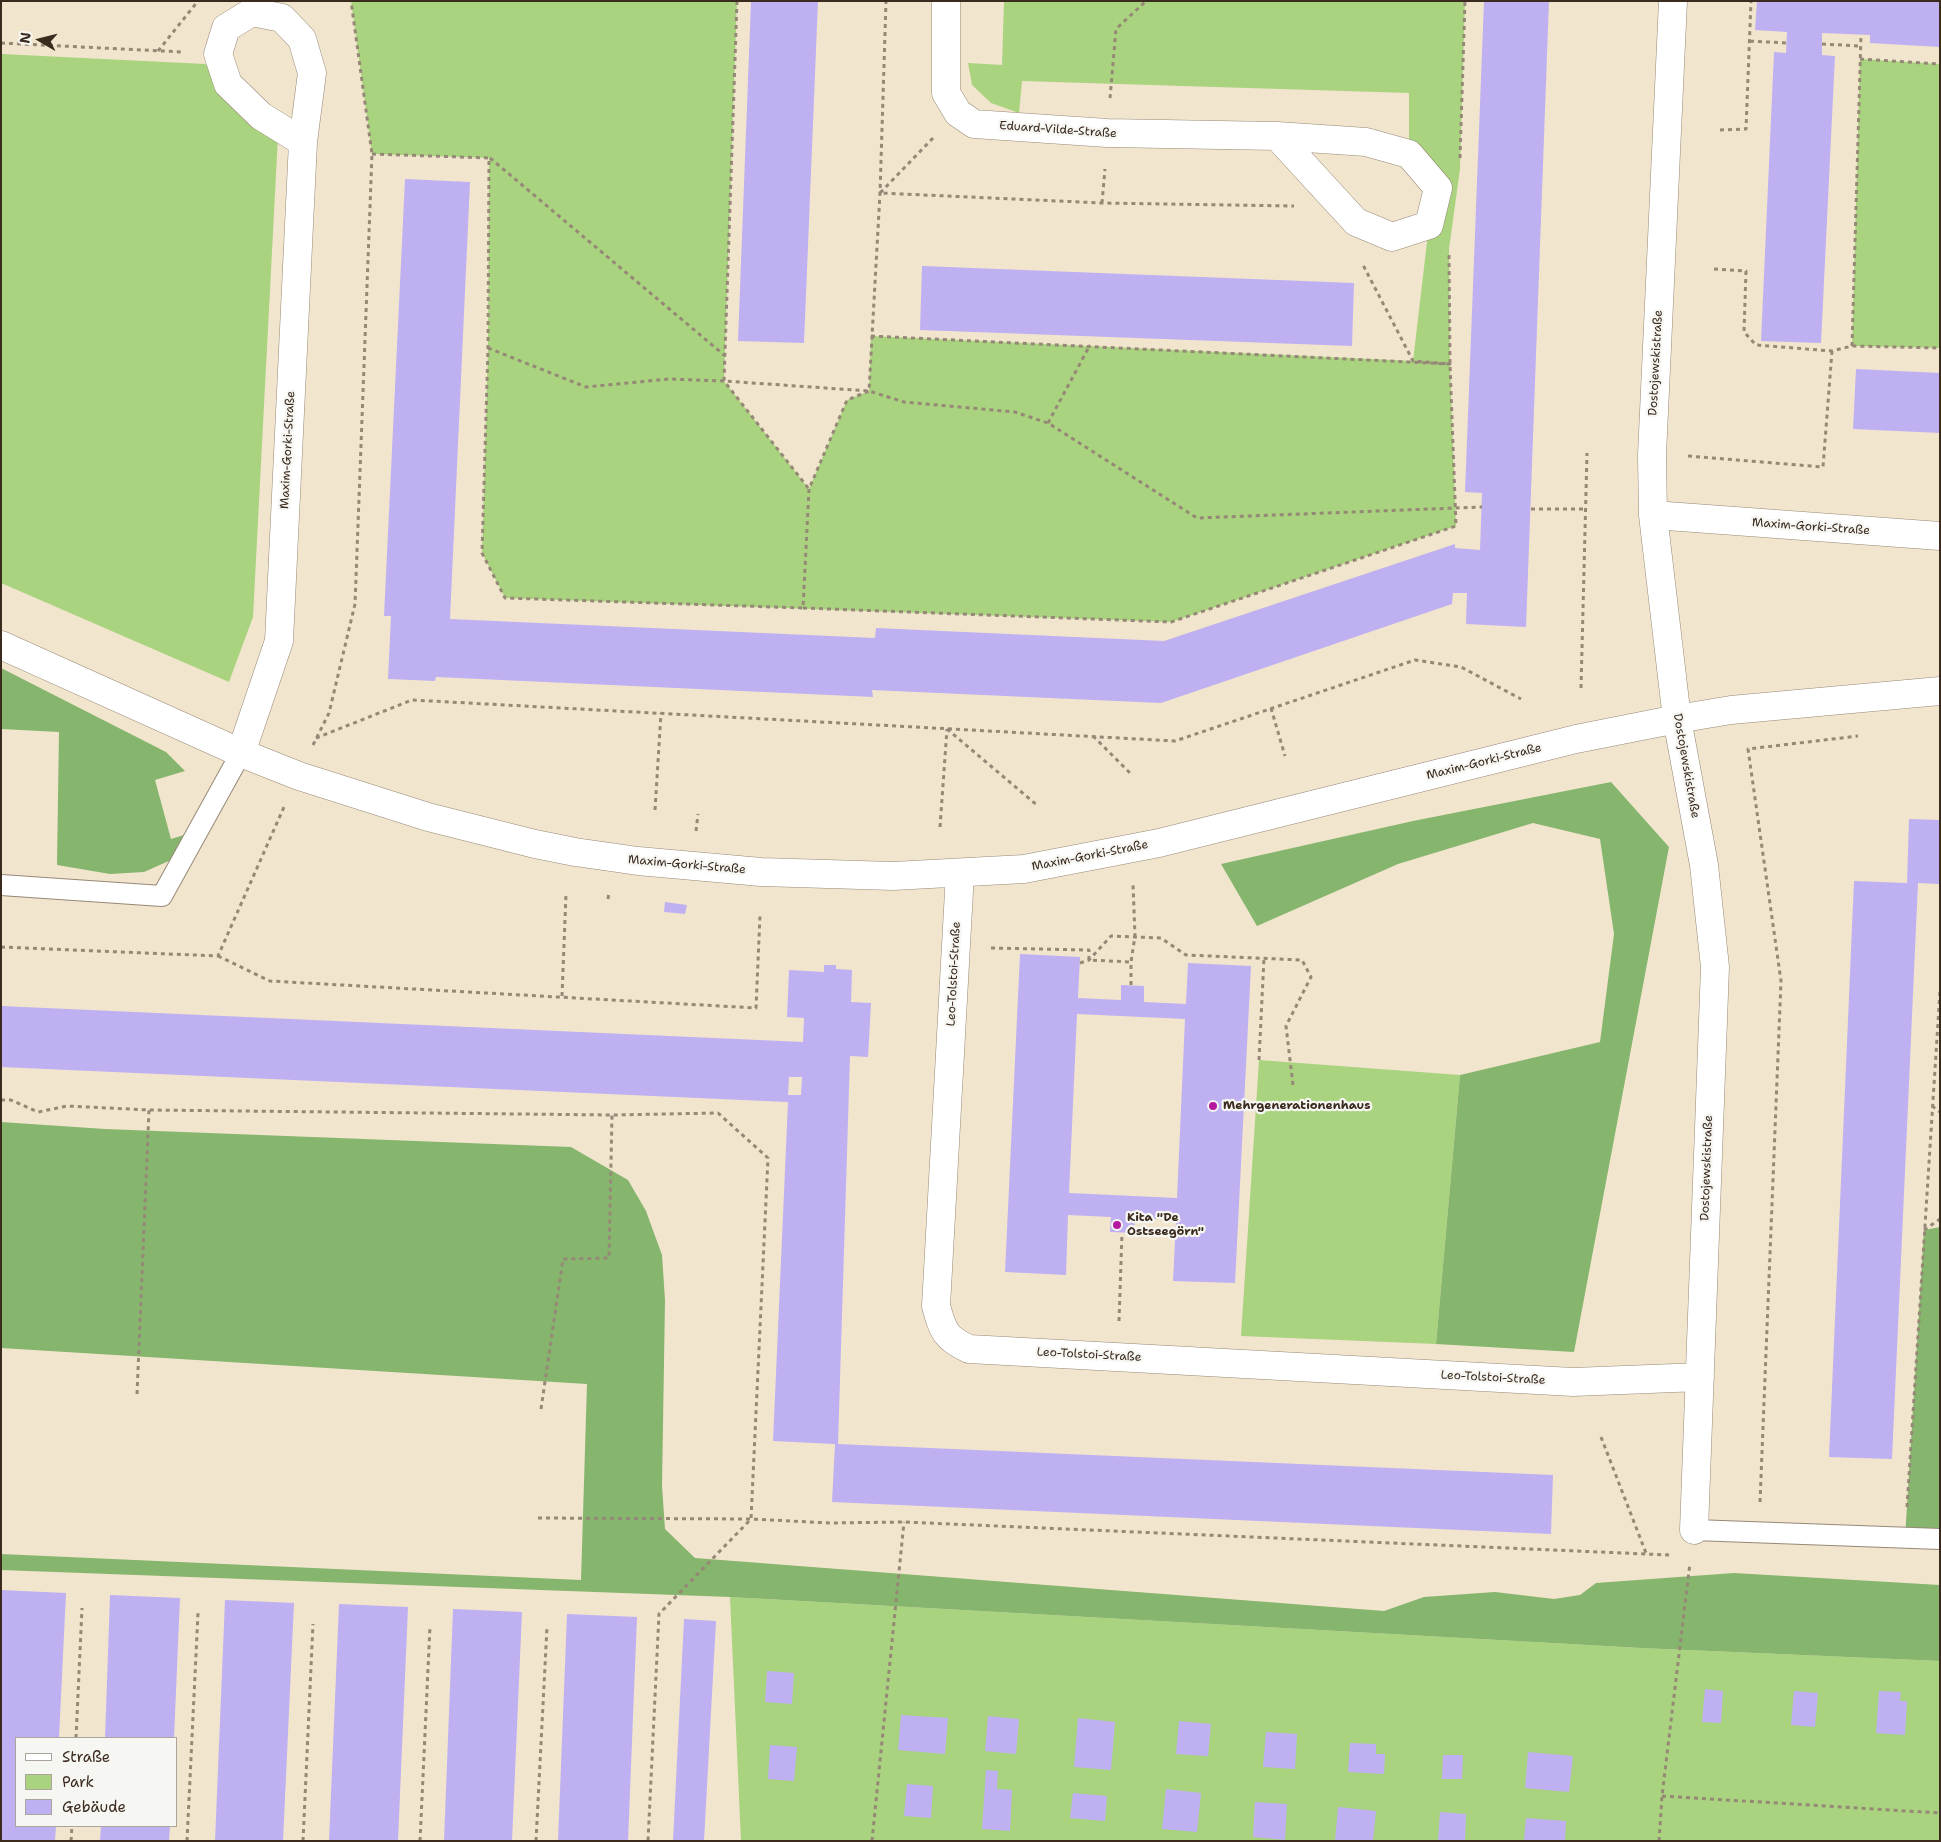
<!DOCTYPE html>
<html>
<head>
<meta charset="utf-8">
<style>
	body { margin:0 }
	#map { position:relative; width:1941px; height:1842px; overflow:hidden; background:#f2e5ce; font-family:"Shantell Sans",sans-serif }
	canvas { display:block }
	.frame { position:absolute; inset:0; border:2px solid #3b2a1e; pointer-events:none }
	.legend { position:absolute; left:15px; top:1737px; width:162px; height:90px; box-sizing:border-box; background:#f6f6f2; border:1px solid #aba49d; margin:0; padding:6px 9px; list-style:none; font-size:15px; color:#3b2a1e }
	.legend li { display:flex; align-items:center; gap:10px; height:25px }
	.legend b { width:25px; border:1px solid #aba49d }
	.north { position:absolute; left:15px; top:15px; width:50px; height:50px; -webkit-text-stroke:4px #f6f6f2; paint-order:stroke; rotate:278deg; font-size:14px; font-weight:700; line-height:20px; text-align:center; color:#3b2a1e }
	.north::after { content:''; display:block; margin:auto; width:18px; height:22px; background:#3b2a1e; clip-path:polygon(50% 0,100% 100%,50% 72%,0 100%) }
</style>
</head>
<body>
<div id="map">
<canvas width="1941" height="1842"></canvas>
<div class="frame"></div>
<ul class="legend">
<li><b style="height:6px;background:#fff"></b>Straße</li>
<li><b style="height:14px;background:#a9d37f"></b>Park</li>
<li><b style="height:14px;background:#bfb0f2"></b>Gebäude</li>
</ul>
<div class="north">N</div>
</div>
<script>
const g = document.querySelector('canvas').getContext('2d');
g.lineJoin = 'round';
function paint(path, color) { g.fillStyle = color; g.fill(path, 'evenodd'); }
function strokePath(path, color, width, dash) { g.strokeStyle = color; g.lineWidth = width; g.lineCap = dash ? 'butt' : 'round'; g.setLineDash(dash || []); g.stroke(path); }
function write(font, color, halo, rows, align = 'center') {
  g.font = font + ' "Shantell Sans",sans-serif'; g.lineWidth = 4.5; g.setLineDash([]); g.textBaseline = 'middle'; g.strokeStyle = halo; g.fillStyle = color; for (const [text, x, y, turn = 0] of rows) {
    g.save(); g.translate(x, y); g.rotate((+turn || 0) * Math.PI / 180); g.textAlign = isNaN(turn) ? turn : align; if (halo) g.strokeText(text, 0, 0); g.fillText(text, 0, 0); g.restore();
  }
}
const green = new Path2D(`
	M351,1H737L724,381L809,489L847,400L869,391L871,336L1413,361L1429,225L1437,189L1409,154V93L1022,81L1019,113L991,103L972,85L968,63L1002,65L1004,1H1465L1460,169L1449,249L1450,364L1456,526L1171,622L505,598L482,553L488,348L489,158L372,154Z
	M2,54L205,64L278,136L253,617L229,682L1,583Z
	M1860,59L1940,64V348L1852,346Z
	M1259,1060L1460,1075L1436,1344L1241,1336Z
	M730,1597L1641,1648L1940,1661V1841H741Z`);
const forest = new Path2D(`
	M1,668L166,752L185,771L155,780L171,839L184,835L171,860L144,872L110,874L57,865L59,732L1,729Z
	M1611,782L1669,847L1574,1352L1436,1344L1460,1075L1600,1042L1614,934L1600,839L1533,823L1398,864L1257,926L1221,864L1413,821Z
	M1,1122L105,1129L571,1147L628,1180L646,1211L662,1255L665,1300L662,1486L665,1529L695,1558L1384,1611L1424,1597L1495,1592L1554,1599L1580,1595L1596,1583L1734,1573L1940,1585V1661L1641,1648L730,1597L1,1570V1554L581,1580L587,1384L1,1348Z
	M1940,1227V1539L1905,1538L1924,1230Z`);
const building = new Path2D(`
	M751,1H818L804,343L738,341Z
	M1484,1H1549L1526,627L1466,624L1467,593H1453L1452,604L1161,703L872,690L873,697L436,677L435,681L388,679L391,616H384L405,179L470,182L450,619L875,638L876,628L1164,641L1455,544V548L1480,550L1482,493L1465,492Z
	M1757,1H1940V47L1870,43V35L1822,33V55L1835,56L1821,343L1761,341L1774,52L1786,53L1787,32L1755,30Z
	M922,266L1354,283L1352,346L920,330Z
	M1856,369L1940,373V433L1853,429Z
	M1909,819L1940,820V884L1918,883L1892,1459L1829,1457L1854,881L1907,883Z
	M665,902L687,905L685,914L664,912Z
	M1020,954L1080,957L1078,998L1121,1000V985L1144,986V1002L1186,1004L1188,963L1251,966L1235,1283L1173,1281L1176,1220L1135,1218L1134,1233L1110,1232L1111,1217L1068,1215L1066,1275L1005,1272ZM1077,1014L1185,1019L1177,1198L1069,1193Z
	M824,965H836V969L852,970L851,1002L871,1003L868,1057L850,1056L838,1444L1553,1475L1551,1534L832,1502L835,1444L773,1441L788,1102L1,1067V1006L803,1042L804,1018L787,1017L789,970L824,972ZM789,1077H802L801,1095H788Z
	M1,1590L66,1593L59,1738H16V1826H56L55,1841H1Z
	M110,1595L180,1598L174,1738H105Z
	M225,1600L294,1603L283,1841H215Z
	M339,1604L408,1607L398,1841H329Z
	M453,1609L522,1612L512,1841H444Z
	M567,1614L637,1617L628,1841H558Z
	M684,1619L716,1621L704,1841H673Z
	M767,1671L794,1673L792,1704L765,1702Z
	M1705,1689L1723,1691L1721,1723L1702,1722Z
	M1794,1691L1818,1693L1815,1727L1791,1725Z
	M1879,1691L1901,1692L1900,1701H1907L1905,1735L1876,1733Z
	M901,1715L948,1718L945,1754L898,1750Z
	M988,1716L1019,1719L1016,1754L985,1751Z
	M1078,1718L1115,1722L1111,1770L1074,1767Z
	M1179,1721L1211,1724L1208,1756L1176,1754Z
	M1266,1732L1297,1734L1295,1769L1263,1767Z
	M1350,1743L1376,1744V1754H1385L1384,1774L1348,1772Z
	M770,1745L797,1747L794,1781L768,1779Z
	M1528,1752L1573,1756L1569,1792L1525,1788Z
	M1443,1755H1463L1462,1779H1442Z
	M986,1770L998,1771L997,1789L1012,1790L1010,1831L982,1829Z
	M907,1784L933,1786L931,1818L904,1816Z
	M1166,1789L1201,1793L1197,1832L1162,1829Z
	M1073,1793L1107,1796L1105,1821L1070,1818Z
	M1255,1802L1287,1804L1285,1840L1253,1837Z
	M1338,1807L1376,1811L1373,1841H1335Z
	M1440,1812L1466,1814L1465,1841H1438Z
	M1526,1818L1566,1821L1565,1841H1524Z
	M101,1826H170L169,1841H100Z`);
const path = new Path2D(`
	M737,1L724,381L869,391L904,402L1015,412L1048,423L1197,518L1482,507
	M1750,41L1786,43
	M1,43L183,52
	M1822,44L1860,46
	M158,51L198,1
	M1860,59L1940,64
	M1110,98L1116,29L1146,1
	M1720,130L1746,129L1751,1
	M933,138L880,193L1102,203L1294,206
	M372,154L489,158L488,348L482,553L505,598L803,608L809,489L847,400L869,391L880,193L886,1
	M490,158L724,355
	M1460,158L1465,1
	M1102,203L1105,169
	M1714,269L1746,271L1744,332L1756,345L1832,351L1852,346L1940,348
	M871,336L1450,364L1413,361L1362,263
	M1852,346L1861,35
	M488,348L586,387L669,379L724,381L809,489
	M1048,423L1090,345
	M1688,456L1823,467L1832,351
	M1531,509H1585
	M803,608L1171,622L1456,526L1450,364L1449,253
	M1581,688L1587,453
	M1271,708L1285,756
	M947,729L1038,806
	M1093,736L1131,774
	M316,738L412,700L1175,741L1415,660L1461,667L1521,699
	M313,745L329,713L355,604L372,154L351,1
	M655,810L661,713
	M940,827L947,729
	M696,831L698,814
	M608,899L609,892
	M1,947L218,956L284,807
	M991,948L1089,950V960L1131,962
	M218,956L270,981L756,1008L760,915
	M1080,963L1089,960L1111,936L1161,938L1186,955L1302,960L1311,977L1286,1026L1293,1085
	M1131,985V962L1135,936L1133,884
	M562,996L566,894
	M1259,1060L1264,958
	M1,1100H11L38,1112L67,1106L149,1110L612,1115L718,1113L768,1158L751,1519L659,1614L648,1841
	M1932,1106L1940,1112
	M1924,1230L1940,1219
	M1119,1321L1122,1233
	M137,1394L149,1110
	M541,1409L563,1259L609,1258L612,1115
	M1601,1437L1646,1553
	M1760,1502L1781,981L1748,749L1858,736
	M1907,1507L1940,991
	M538,1518L751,1519L830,1523L904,1522L1669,1555
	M76,1738L82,1608
	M1662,1796L1940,1813
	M71,1841L72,1826
	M187,1841L198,1613
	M303,1841L313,1624
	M420,1841L430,1626
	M536,1841L547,1627
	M872,1841L904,1522
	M1659,1841L1662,1796L1690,1563`);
const lane = new Path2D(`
	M1,885L162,896L241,753
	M1694,1530L1940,1539`);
const street = new Path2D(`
	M946,1V93L958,113L974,124L1107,133L1277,136L1366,142L1409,154L1438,188L1429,225L1392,237L1356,222L1277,136
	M1673,1L1652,455L1653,515L1677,719L1704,865L1715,967L1694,1530
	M1653,515L1940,536
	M1,645L241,753L299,776L428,817L535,844L575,852L638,861L761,872L893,876L1024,869L1159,843L1576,739L1677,719L1731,710L1940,691
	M241,753L279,641L303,142L312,73L302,39L282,18L252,12L226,28L218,54L228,84L261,116L303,142
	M960,873L936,1306C943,1331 945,1338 969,1349L1573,1382L1700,1377`);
const markers = [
	[1213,1106,5,"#b5179e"],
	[1117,1225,5,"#b5179e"]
];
const streetNames = [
	["Eduard-Vilde-Straße",1058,130,4],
	["Dostojewskistraße",1656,363,-87],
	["Maxim-Gorki-Straße",288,450,-87],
	["Maxim-Gorki-Straße",1811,527,4],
	["Maxim-Gorki-Straße",1484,762,-14],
	["Dostojewskistraße",1686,766,80],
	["Maxim-Gorki-Straße",1090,856,-11],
	["Maxim-Gorki-Straße",687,865,5],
	["Leo-Tolstoi-Straße",954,974,-87],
	["Dostojewskistraße",1707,1168,-88],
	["Leo-Tolstoi-Straße",1089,1355,3],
	["Leo-Tolstoi-Straße",1493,1378,3]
];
const poiNames = [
	["Mehrgenerationenhaus",1223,1106],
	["Kita \"De",1127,1218],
	["Ostseegörn\"",1127,1232]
];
paint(green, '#a9d37f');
paint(forest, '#86b56e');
paint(building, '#bfb0f2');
strokePath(lane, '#968876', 22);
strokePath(street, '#968876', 29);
strokePath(path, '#968876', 3, [4, 4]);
strokePath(lane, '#fff', 20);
strokePath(street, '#fff', 28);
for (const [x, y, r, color] of markers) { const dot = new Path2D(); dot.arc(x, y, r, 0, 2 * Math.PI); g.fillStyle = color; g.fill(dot); strokePath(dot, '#f6f6f2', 2); }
write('12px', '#3b2a1e', '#f6f6f2', streetNames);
write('bold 12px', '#3b2a1e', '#f6f6f2', poiNames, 'left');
</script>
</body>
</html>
